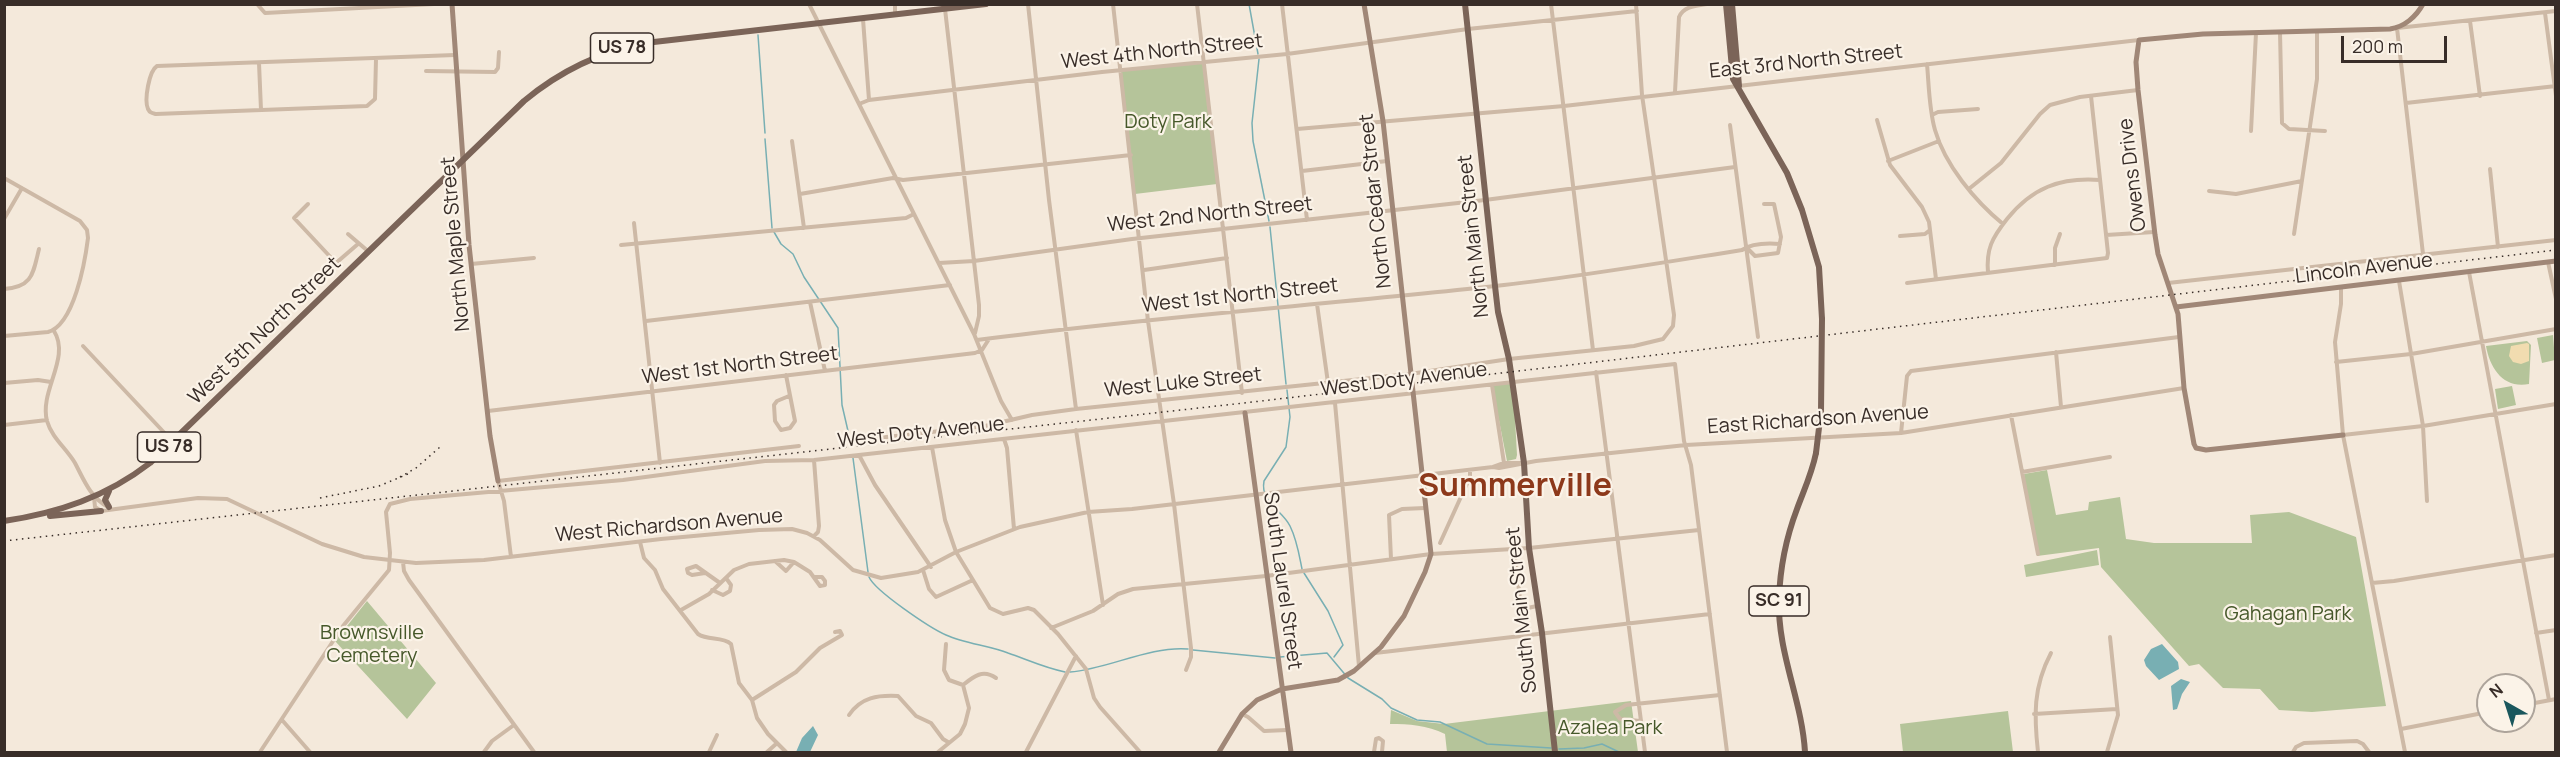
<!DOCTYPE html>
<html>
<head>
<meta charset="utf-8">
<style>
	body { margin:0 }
	#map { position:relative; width:2560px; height:757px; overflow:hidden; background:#f4e9db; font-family:Manrope,sans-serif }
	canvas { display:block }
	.frame { position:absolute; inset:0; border:6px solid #382d28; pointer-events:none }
	.north { position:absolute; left:2476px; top:673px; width:60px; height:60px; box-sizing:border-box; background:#fbf3e8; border:2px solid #ada49b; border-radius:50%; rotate:321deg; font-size:16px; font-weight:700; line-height:24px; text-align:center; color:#382d28 }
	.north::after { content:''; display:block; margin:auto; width:21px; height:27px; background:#1a575d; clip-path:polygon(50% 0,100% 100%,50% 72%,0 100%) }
	.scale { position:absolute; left:2341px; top:36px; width:106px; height:27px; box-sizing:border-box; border:3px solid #382d28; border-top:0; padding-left:8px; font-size:18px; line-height:21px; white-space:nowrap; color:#382d28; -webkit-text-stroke:4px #fbf3e8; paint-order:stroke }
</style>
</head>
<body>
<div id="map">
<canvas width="2560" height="757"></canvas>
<div class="frame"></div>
<div class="north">N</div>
<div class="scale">200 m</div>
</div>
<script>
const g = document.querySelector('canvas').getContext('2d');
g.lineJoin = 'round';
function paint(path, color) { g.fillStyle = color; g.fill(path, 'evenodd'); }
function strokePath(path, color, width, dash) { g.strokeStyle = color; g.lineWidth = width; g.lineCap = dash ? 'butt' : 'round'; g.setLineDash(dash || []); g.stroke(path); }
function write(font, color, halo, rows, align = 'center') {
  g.font = font + ' Manrope,sans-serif'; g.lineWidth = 4.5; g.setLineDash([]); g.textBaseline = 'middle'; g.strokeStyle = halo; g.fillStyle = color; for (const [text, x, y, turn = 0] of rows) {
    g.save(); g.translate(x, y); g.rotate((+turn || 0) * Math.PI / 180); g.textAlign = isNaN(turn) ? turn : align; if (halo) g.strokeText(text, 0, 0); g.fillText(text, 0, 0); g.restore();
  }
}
const green = new Path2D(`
	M1204,62L1217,184L1135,194L1121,71Z
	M2553,335L2555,360L2542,363L2537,338Z
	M2527,341L2531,345L2529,384C2504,389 2490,369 2486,346Z
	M1513,382L1517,455L1516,459L1507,461L1492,385Z
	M2512,386L2516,405L2498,409L2495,389Z
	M2047,470L2056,515L2088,510L2089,502L2120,497L2126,539L2154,543H2252L2250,515L2289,512L2356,537L2386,706L2312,712L2279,710L2260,689L2223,688L2199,664L2189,666L2101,567L2099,548L2037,556L2024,474Z
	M2097,550L2099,565L2026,577L2024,565Z
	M367,601L436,683L407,719L335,641Z
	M1631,701L1638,752H1447L1445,734C1427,725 1409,724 1390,724L1391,710L1417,721L1444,724Z
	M2008,711L2013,752H1903L1900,724Z`);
const sand = new Path2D(`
	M2527,343L2529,344V361L2521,364L2513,362L2509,356L2511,346Z`);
const water = new Path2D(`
	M2162,644L2178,662L2179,669L2159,680L2146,666L2144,660L2151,649Z
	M2181,679L2190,682L2182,694L2177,709L2173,710L2171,686Z
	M813,726L818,735L810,752H796L802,738Z`);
const stream = new Path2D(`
	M1249,4L1258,54
	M758,35L765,133
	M1259,59L1252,123L1253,141L1269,221
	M765,139L772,228
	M1270,227L1286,384
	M774,232L781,244L793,254L804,277L838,328L842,405L851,444
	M1287,390L1290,417L1286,447L1264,481C1260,502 1282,510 1290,526C1297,540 1299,554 1302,569
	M853,458L868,572
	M1304,573L1328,611L1343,645L1334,657
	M869,577C875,591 930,628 946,635C963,643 990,646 1008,653C1028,660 1045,668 1065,672
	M1193,650L1275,658
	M1280,657L1327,653L1348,678L1382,699L1391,708L1417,720L1440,722L1487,744L1551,748
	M1070,672C1109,669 1148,646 1188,649
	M1559,749L1584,748L1602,744L1619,752`);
const street = new Path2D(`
	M257,4L265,13L434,4
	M809,4L974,334L1001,401L1012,420
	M1028,4L1049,200L1076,409
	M1113,4L1148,321L1174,504L1191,648V657L1186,670
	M1197,4L1242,393
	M1282,4L1307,220
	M1551,4L1593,350
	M945,9L979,305V316L975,333
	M2545,13L2556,96
	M895,15V4
	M863,19L869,100
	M2470,21L2480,96
	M2280,32L2282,123L2289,129L2325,131
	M376,59L375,99L367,106L156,114C152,113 150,113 148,109C144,100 149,71 157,66L455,55
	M259,63L261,110
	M1927,64C1929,86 1929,109 1935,130C1945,165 1975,201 2003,224
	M426,71L495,72L498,68L499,52
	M1675,92L1679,17C1684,6 1696,6 1707,4
	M2406,103L2556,86
	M859,104L869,100L1102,72L1287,54L1468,29L1637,11
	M1932,115L1938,112L1978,109
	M1877,120L1890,165L1922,207L1929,222L1936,279
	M1730,125L1758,337
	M1297,129L1564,106L2139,40
	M2251,131L2256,33
	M792,141L804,228
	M1888,161L1939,141
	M2490,169L2498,247
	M1302,171L1387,161
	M4,178L80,221L87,230L88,238C85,262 74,325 48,332L4,336
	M1970,188L2001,163L2040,114L2050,105L2080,97L2138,90
	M2209,191L2236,194L2302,181
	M800,194L893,178L903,180L1131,155
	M308,204L294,218L336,263L358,244
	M4,219L22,188
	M634,223L660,463
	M348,234L369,252
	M2294,234L2317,79V32
	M2106,235L2154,232
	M1900,236L1925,234L1930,230
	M621,245L906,218L914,214
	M1746,247L1755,256L1778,253L1781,237L1774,204H1764
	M2423,254L2397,28L2556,11
	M2548,262L2556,299
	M939,263L974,261L1132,239L1485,200L1735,167
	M471,264L534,258
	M2055,265V248L2060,234
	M1144,270L1227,258
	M2469,272L2549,700
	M1988,273C1986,249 1992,238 2007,219C2032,188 2060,177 2100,180
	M2399,281L2423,426L2427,501
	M1907,283L2107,258L2108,253L2091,96
	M2168,283L2556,240
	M2341,288V304L2335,342L2343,435L2405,752
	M4,289C33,287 33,273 39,249
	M810,302L825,371
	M1317,304L1328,383
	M646,321L950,285
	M54,331C71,358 39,391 47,421C52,438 66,448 75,463C84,480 90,497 108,507
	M977,340C1149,317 1323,305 1495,286C1578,277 1660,263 1742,250C1752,243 1767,243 1780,244
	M83,346L173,442
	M2056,352L2061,407
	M2336,362L2411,354L2556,329
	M1596,372L1645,752
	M786,375L795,421L790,428L781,430L775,421L774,405L777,401L789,396
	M4,383L38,380L51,382
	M1492,385L1504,463
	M1335,403L1359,666
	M488,411L975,353L982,350L989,339
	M2011,415L2038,554
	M4,425L47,420
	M1076,430L1103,605
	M1901,433L1907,376L1911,371L2179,337
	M2343,435L2423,426L2556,404
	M1004,439L1007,448L1014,529
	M860,440L985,426L1032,415L1076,409L1410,374L1509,359L1634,346L1663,339L1673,326L1674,315L1642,95L1636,4
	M932,447L945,520L956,552L990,608L1003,614L1028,608L1034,610L1058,634L1086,669L1094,698L1100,707L1140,752
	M859,455L875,485L931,567
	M1493,467L1504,463H1523
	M2022,472L2110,457
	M94,497L95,507L101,511L198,498L227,499L322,544L364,557L416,563L484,560L661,539L759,530L792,529L807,533L820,540L853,570L881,578L918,572L956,552L1020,527L1088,512L1132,509L1493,467L1499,468L1536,461L1686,445L1901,433L2184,388
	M814,536L818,532L819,526L814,460
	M640,542L644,558L655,570L663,589L698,634C708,641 722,636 731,644L739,683L752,700L757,718L768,734L786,752
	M1440,543L1470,477V470
	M1514,549L1521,607L1523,609L1537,606
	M511,557L504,501L498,481L799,446
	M1391,559L1389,515L1402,509L1425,508
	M775,561L786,571L794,562
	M403,562L404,571L409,580L534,752
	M923,570L929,589L936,597L973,580
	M705,573L692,575L688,573L687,569L696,566L720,583
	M2372,583L2394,581L2556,555
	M712,590L723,595L730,591L731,585L726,578
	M681,610L709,594L734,570L749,564L784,560L794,562L810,572L820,586L825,585V581L822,577H814
	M1051,628L1093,611L1118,594L1133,589L1266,576L1431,554L1529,548L1699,530
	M2536,633L2556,630
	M1375,653L1710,614
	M963,685C974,676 983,669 996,678
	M752,700L796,672L820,648L842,635L840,631L835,632
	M2524,705L2556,699
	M1242,714L1248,717L1264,731L1287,730
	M2034,714L2117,709
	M849,715C861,697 878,695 898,696L916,716L931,723L943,739L948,742
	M282,720L310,752
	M1640,721L1620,719L1615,712L1626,705L1720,695
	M2401,729L2488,712
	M260,752L343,626L389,570L390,553L386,512L390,504L410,499L623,480L765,461L814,460L1675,364L1684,441L1691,465L1727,752
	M484,752L492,741L514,725
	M709,752L717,735
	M767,752L776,744
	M938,752L960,734L965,724L969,708L963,685L949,680L944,670L946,644
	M1026,752L1076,656
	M1374,752L1376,739L1379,738L1383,741L1382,752
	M2038,752C2034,716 2033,687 2051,653
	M2107,752L2118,715L2110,637
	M2293,752L2296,747L2304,743L2357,741L2363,744L2369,752`);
const secondary = new Path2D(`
	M452,4L469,245L490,436L498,481
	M2176,307L2556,261
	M1245,413L1291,752
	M2343,435L2206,450L2196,448L2194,444L2184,388L2178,314L2158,254L2155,235L2138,90L2136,62L2139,40L2203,34L2390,29C2404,27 2416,17 2423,4
	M1219,752L1242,714L1257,700L1282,689L1338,680L1354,671L1381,647L1404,616L1425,572L1431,554L1383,121L1364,4`);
const primary = new Path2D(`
	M1465,4L1495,286L1498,312L1509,359L1524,463L1529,548L1542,633L1555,752
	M1726,4L1733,79L1787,173L1802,210L1819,267L1822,319
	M1732,4L1739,86
	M109,507L105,500L109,491
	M50,516L101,511
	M4,521C58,513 106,497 150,463L524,101C560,71 599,52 645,43L986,4
	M1805,752C1802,700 1777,652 1779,599C1780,568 1786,538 1797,509C1804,490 1812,473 1816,453`);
const rail = new Path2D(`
	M400,477L416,468L440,447
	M320,498L379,486L408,474
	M4,541L1244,403L2556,250`);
const primaryBridge = new Path2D(`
	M1816,453L1821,411L1822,319`);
const shields = [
	[622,48,63],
	[169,447,63],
	[1779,601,60]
];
const shieldNames = [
	["US 78",622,48],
	["US 78",169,447],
	["SC 91",1779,601]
];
const streetNames = [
	["West 4th North Street",1162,52,-6],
	["East 3rd North Street",1806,62,-6],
	["Owens Drive",2133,175,-97],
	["North Cedar Street",1376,201,-96],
	["West 2nd North Street",1210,215,-6],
	["North Main Street",1474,236,-96],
	["North Maple Street",456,244,-95],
	["Lincoln Avenue",2364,269,-7],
	["West 1st North Street",1240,296,-6],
	["West 5th North Street",265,331,-44],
	["West 1st North Street",740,366,-7],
	["West Doty Avenue",1404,380,-7],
	["West Luke Street",1183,383,-6],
	["East Richardson Avenue",1818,420,-4],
	["West Doty Avenue",921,433,-6],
	["West Richardson Avenue",669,526,-5],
	["South Laurel Street",1282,581,82],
	["South Main Street",1522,610,-96]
];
const parkNames = [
	["Doty Park",1168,122],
	["Gahagan Park",2288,614],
	["Brownsville",372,633],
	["Cemetery",372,656],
	["Azalea Park",1610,728]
];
const townNames = [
	["Summerville",1515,487]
];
paint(green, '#b5c49a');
paint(sand, '#f1dcb0');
paint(water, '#78afb3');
strokePath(stream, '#78afb3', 1.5);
strokePath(street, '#cdb9a6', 4);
strokePath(secondary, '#a08777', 5);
strokePath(primary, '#7b6458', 6);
strokePath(rail, '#382d28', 1.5, [1.5, 4.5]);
strokePath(primaryBridge, '#7b6458', 6);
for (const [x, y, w] of shields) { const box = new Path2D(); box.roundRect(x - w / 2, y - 15, w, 30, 4.5); g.fillStyle = '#fbf3e8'; g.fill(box); strokePath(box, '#382d28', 1.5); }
write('bold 18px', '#382d28', null, shieldNames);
write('20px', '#382d28', '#fbf3e8', streetNames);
write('20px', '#46582a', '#fbf3e8', parkNames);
write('bold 32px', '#8d391b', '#fbf3e8', townNames);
</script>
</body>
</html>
